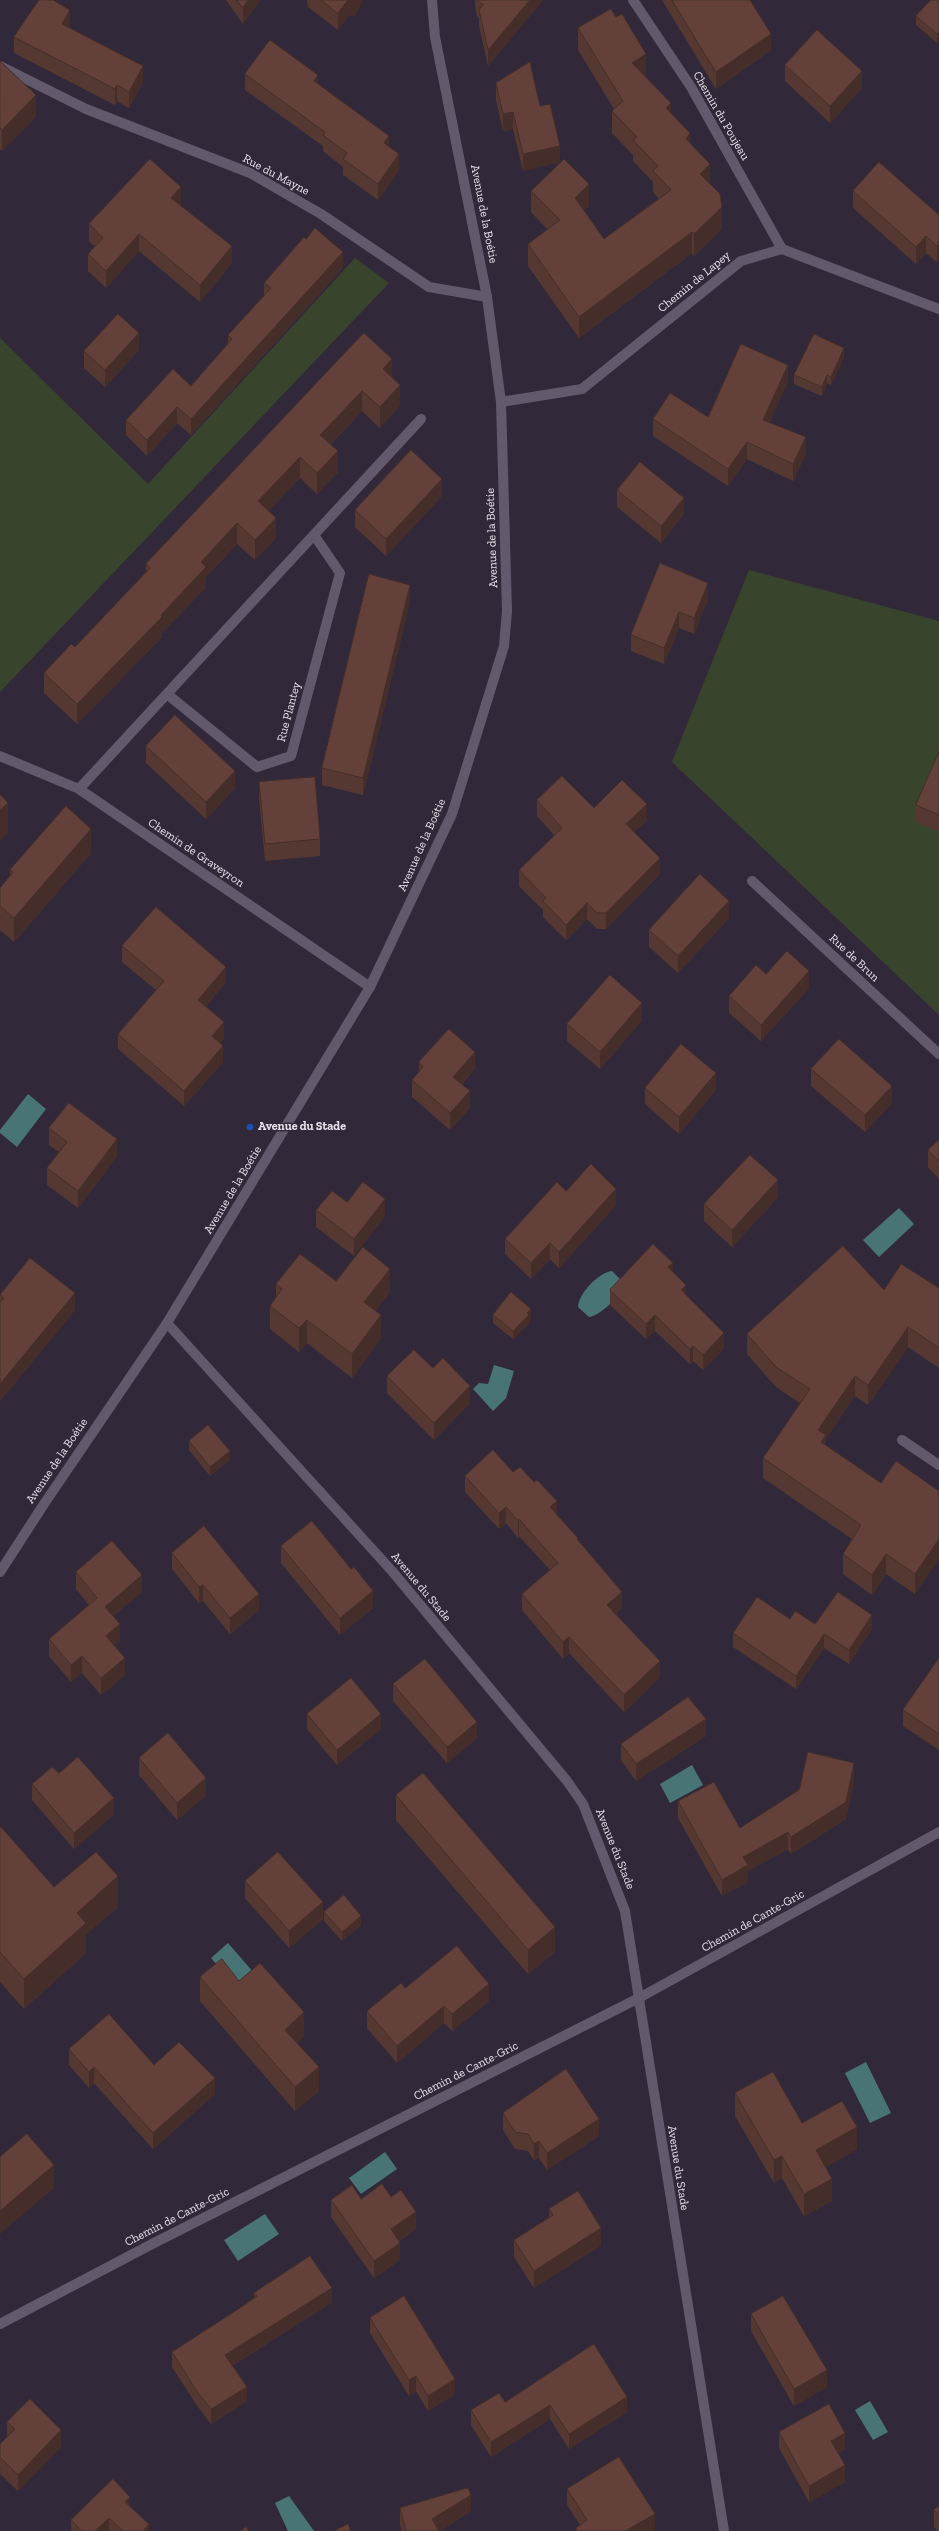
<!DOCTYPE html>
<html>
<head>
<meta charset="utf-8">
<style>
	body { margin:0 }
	canvas { display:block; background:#31293a }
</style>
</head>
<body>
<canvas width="939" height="2531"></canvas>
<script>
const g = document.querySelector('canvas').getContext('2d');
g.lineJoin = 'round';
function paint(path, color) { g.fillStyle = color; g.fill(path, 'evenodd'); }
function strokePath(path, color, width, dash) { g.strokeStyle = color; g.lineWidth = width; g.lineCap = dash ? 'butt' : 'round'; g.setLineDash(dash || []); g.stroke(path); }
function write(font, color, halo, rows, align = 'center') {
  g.font = font + ' "Zilla Slab",serif'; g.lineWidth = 3; g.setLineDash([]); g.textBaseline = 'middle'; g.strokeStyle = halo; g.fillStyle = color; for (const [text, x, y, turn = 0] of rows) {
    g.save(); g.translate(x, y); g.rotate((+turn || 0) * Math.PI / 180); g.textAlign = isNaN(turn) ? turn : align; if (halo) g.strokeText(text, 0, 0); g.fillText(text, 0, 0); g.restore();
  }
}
const green = new Path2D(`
	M355,258L389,283L0,692V338L148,484Z
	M749,570L939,621V1015L672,762Z`);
const water = new Path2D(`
	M28,1094L46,1109L17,1147L0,1133V1130Z
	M899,1208L914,1224L879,1257L863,1240Z
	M612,1271L623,1282C621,1295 602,1315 589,1317L578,1307C579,1293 598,1273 612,1271Z
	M494,1365L514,1371L506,1398L493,1411L473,1389L479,1383L488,1384Z
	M692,1765L703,1785L670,1803L660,1784Z
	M228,1943L254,1973L243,1995L211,1958Z
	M866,2062L891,2113L870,2123L845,2073Z
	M385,2152L397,2169L361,2194L349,2178Z
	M265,2214L279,2234L238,2261L224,2240Z
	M870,2401L888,2432L873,2440L855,2410Z
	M289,2496L314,2531H288L275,2503Z`);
const minor = new Path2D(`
	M633,0L691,87L782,249
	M0,66L86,109L250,173L321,214L429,287L487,297
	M501,402L582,389L741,261L782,249L939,309
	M167,694L257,767L291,756L340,573L314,535
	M0,756L79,789L370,987
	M79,789L421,419
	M752,881L939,1054
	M167,1323L392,1571L567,1781L583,1804L625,1911L724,2531
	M902,1440L939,1465
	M0,2324L154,2243L639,1998L939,1832`);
const secondary = new Path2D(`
	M0,1572L44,1504L167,1323L370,987L452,814L504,646L507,611L501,402L487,297L435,37L432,0`);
const wall = new Path2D(`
	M226,0H260L243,24Z
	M307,0H363L355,15L348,16L338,30L308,7Z
	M475,0H543L488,66L479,26V18L477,16L475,6Z
	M662,0H750L771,50L716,89Z
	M939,0L937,43L916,25V16Z
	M70,26L69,28L143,82L129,108L117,101L115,105L14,53V37Z
	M578,28L646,76L645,77L671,113L690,144L710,184L722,229L694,256L692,253L579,338L528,266V244L548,230L531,212V191L589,206L584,210L604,239L659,199L653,192V182L633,161V155L612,133V111L614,109L578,50Z
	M0,61L36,116L2,151L0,149Z
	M785,65L862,88L830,123L785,81Z
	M245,74L318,84L389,147L399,170L378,200L343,175V167L323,151V146L245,90Z
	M496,83L540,106L560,162L523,171L513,129L503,131L496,100Z
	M853,191L939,215V261L937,262L926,253L916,264L853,208Z
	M181,204L180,205L232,263L200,302L139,251L106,288L88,271V254L95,247L89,241V224Z
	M306,239L343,268L191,435L177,423L147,456L126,435V420L191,386L228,344V335L264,296V283Z
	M364,333L392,377L400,405L380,428L362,411L331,444L338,472L317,494L300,478L268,511L276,538L255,560L237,544L206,577V587L162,633V637L77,724L44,693V673L75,647L146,572V564Z
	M139,350L105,387L84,368V351Z
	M844,357L831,385L827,383L822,396L794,384V375Z
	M788,382L769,422L806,454L793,481L747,459L728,486L653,436V419L708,417Z
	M617,490L684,514L661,543L617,507Z
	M442,496L386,556L355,527V510Z
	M708,599L694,634L679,628L664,664L631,651V635Z
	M410,602L363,795L322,785V768Z
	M146,746L235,788L206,819L146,763Z
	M939,752V832L916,822V805Z
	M259,782L320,839V856L265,861L259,799Z
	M537,800L594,808L647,820L634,832L660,874L606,929H597L587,919L566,940L543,917V910L519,886V870L555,836L537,816Z
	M91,853L14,942L0,930V888L10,876V870Z
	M729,918L678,973L649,947V930Z
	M122,946L226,982L206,1006L224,1038L219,1043L223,1062L184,1106L118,1049V1034L156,990L122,962Z
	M766,974L809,988L761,1041L729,1013V996Z
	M642,1020L600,1069L567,1041V1024Z
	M419,1062L475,1068L462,1084L470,1108L450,1130L412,1097V1080L419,1072Z
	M811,1069L892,1103L865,1132L811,1086Z
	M645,1088L716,1090L679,1134L645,1104Z
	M49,1128L117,1156L78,1208L47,1185V1168L59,1152L49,1145Z
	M939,1140V1179L928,1167V1150Z
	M566,1191L616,1205L559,1268L550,1259L531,1279L505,1254V1239Z
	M778,1197L732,1247L704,1221V1204Z
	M347,1202L385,1216L354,1256L316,1227V1210Z
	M673,1272L686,1295L724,1348L703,1370L693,1361L690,1364L655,1331L646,1339L610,1305V1290Z
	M336,1281L390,1292L375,1311L381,1338L352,1378L307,1343L299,1352L270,1329V1306L276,1297V1284Z
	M939,1288V1368L908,1347L868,1405L855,1396L826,1438V1446L881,1483L939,1491L915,1594L886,1574L872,1595L843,1574V1554L852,1539L763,1478V1458L800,1403L776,1387L747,1354V1334L884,1290Z
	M0,1295L75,1310L0,1401Z
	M493,1315L531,1317L529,1320V1323L513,1339L493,1323Z
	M433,1368L470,1403L434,1440L387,1393V1376Z
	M189,1441L230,1460L210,1476L189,1450Z
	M513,1472L557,1515L578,1541L622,1608L616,1614L660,1677L624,1712L569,1653L563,1659L522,1610V1594L550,1570L519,1536L518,1538L506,1523L499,1529L465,1492V1476Z
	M281,1546L351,1569L373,1608L340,1635L281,1563Z
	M172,1553L259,1610L230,1634L203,1601L199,1603L172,1569Z
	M76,1572L142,1592L113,1616L120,1641L114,1645L125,1675L101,1695L82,1673L71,1682L49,1656V1639L89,1605L76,1589Z
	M790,1619L815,1624L872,1629L849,1664L824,1648L796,1689L733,1647V1633Z
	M939,1658V1750L903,1726V1710Z
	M393,1684L477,1738L447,1763L393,1701Z
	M307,1714L381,1729L337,1765L307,1729Z
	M706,1736L636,1781L621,1760V1744Z
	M139,1758L206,1795L177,1820L139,1775Z
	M59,1773L114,1814L74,1849L32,1800V1784Z
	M854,1780L846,1819L791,1854L788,1849L748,1871V1882L722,1896L678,1818V1801L740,1828Z
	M396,1795L555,1952L528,1974L396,1820Z
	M0,1826L54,1887L118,1907L86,1934V1953L24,2009L0,1982Z
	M245,1881L323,1919L289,1948L245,1898Z
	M324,1912L361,1925L342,1941L324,1921Z
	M200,1977L239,1981L304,2036L297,2043L319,2091L295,2111L200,2001Z
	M405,1988L489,2001L452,2031L444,2023L397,2063L367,2028V2011Z
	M69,2049L154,2065L215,2094L153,2149L94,2083L89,2088L69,2065Z
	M735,2093L802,2123L857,2149L825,2167L832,2201L804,2216L782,2178L774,2183L735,2116Z
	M503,2113L599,2136L547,2170L539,2158L534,2160L528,2151L515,2149L503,2130Z
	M391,2197L416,2229L399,2241L400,2260L374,2278L331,2217V2200Z
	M549,2209L601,2245L534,2288L514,2257V2240L549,2218Z
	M254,2293L332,2302L232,2366L247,2401L211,2424L198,2407L172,2367V2352L243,2306L254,2298Z
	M751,2314L827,2387L794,2406L751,2331Z
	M370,2318L455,2394L428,2411L416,2391L409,2396L370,2333Z
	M594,2344L627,2412L569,2449L550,2419L491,2457L471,2425V2410L505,2402Z
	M7,2422L61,2447L18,2491L0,2474V2444L7,2437Z
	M779,2432L845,2449L838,2453L845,2482L809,2502L779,2448Z
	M567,2489L655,2531H576V2528L580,2525L567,2505Z
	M130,2506L149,2531H71V2520Z
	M939,2506V2531H938L934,2527V2510Z
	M400,2508L471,2511L440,2531H402L400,2525Z`);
const shadedWall = new Path2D(`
	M248,0H260L243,24V8Z
	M348,0H363L355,15L348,16L338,30V13Z
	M530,0H543L488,66V50Z
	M70,10V26L62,40V24Z
	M939,32V41L937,43V34Z
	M771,34V50L716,89V72Z
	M646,54V76L632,85V63Z
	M143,66V82L129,108V92Z
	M862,71V88L830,123V106Z
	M318,75V92L314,81Z
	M117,85V101L115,105V89Z
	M36,95V116L2,151V130Z
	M671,103V125L666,108Z
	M513,112V129L503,131V114Z
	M690,133V155L686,139Z
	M389,136V153L384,143Z
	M560,146V162L523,171V154Z
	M399,154V170L378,200V184Z
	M710,164V185L700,174Z
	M589,184V206L575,219V198Z
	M181,187V204L171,214V198Z
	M722,207V229L694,256V234Z
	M692,232V253L579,338V317Z
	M139,234V251L106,288V271Z
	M926,236V253L916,264V247Z
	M939,244V261L937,262V246Z
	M232,246V263L200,302V285Z
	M343,252V268L191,435V419Z
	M139,333V350L105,387V370Z
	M844,348V357L831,385V377Z
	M392,359V380L383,369Z
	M788,365V382L763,437V420Z
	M827,375V383L822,396V387Z
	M400,385V405L380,428V407Z
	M362,391V411L320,455V435Z
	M177,407V423L147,456V440Z
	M806,437V454L793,481V464Z
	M747,442V459L728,486V469Z
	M338,451V472L317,494V473Z
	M300,457V478L258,522V501Z
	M442,479V496L386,556V539Z
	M684,498V514L661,543V526Z
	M276,518V538L255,560V540Z
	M237,523V544L206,577V587L162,633V637L77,724V704L161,615L201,562Z
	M708,583V599L694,634V618Z
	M410,585V602L363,795V778Z
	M679,612V628L664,664V648Z
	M235,771V788L206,819V802Z
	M8,803V833L0,840V810Z
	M647,804V820L626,840V824Z
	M91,829V853L14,942V918Z
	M660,858V874L606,929V913Z
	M729,901V918L678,973V956Z
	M587,903V919L566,940V925Z
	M226,967V982L198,1015V1000Z
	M809,971V988L761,1041V1025Z
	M642,1003V1020L600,1069V1052Z
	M224,1022V1038L212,1052V1036Z
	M223,1046V1062L184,1106V1091Z
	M475,1052V1068L453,1093V1077Z
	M716,1073V1090L679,1134V1117Z
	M892,1086V1103L865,1132V1115Z
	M470,1091V1108L450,1130V1113Z
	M117,1139V1156L78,1208V1191Z
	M778,1180V1197L732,1247V1230Z
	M616,1189V1205L559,1268V1252Z
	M385,1199V1216L354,1256V1239Z
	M550,1243V1259L531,1279V1263Z
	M673,1263V1278L668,1267Z
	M390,1269V1292L364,1325V1302Z
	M686,1285V1301L681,1290Z
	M75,1293V1310L0,1401V1384Z
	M531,1309V1317L529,1320V1323L513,1339V1331Z
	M381,1315V1338L352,1378V1354Z
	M655,1315V1331L646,1339V1324Z
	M307,1320V1343L299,1352V1328Z
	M908,1327V1347L868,1405V1385Z
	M724,1333V1348L703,1370V1355Z
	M693,1346V1361L690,1364V1349Z
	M855,1376V1396L826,1438V1456L821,1463L818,1430Z
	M470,1386V1403L434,1440V1423Z
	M230,1451V1460L210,1476V1467Z
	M557,1501V1517L550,1507Z
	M506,1507V1523L499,1529V1513Z
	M519,1519V1536L518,1538V1521Z
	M939,1539V1559L915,1594V1574Z
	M886,1554V1574L872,1595V1575Z
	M142,1575V1592L105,1623V1607Z
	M203,1585V1601L199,1603V1587Z
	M373,1591V1608L340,1635V1618Z
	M622,1592V1608L607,1621V1605Z
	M259,1594V1610L230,1634V1618Z
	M872,1615V1629L849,1664V1650Z
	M120,1624V1641L106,1652V1636Z
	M824,1634V1648L796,1689V1676Z
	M569,1637V1653L563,1659V1642Z
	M82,1656V1673L71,1682V1665Z
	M125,1658V1675L101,1695V1678Z
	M660,1661V1677L624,1712V1695Z
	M381,1714V1729L337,1765V1750Z
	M706,1719V1736L636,1781V1764Z
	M477,1722V1738L447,1763V1747Z
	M854,1763V1780L846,1819L791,1854V1837Z
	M206,1778V1795L177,1820V1803Z
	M114,1798V1814L74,1849V1833Z
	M788,1832V1849L748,1871V1882L722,1896V1880L743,1857Z
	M118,1876V1907L86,1934V1953L24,2009V1979L77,1913Z
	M323,1902V1919L289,1948V1931Z
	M361,1916V1925L342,1941V1932Z
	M555,1927V1952L528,1974V1950Z
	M489,1984V2001L452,2031V2014Z
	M444,2006V2023L397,2063V2046Z
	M304,2012V2036L285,2054V2030Z
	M94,2067V2083L89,2088V2072Z
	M319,2067V2091L295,2111V2087Z
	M215,2078V2094L153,2149V2133Z
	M599,2119V2136L547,2170V2153Z
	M857,2127V2149L816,2173V2150Z
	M539,2141V2158L534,2160V2144Z
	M782,2156V2178L774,2183V2160Z
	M54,2165V2188L0,2234V2211Z
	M832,2179V2201L804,2216V2194Z
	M416,2212V2229L391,2246V2229Z
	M601,2228V2245L534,2288V2271Z
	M400,2243V2260L374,2278V2261Z
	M332,2288V2302L225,2370V2355Z
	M827,2370V2387L794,2406V2389Z
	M416,2376V2391L409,2396V2380Z
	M455,2379V2394L428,2411V2396Z
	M247,2387V2401L211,2424V2409Z
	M627,2397V2412L569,2449V2434Z
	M550,2405V2419L491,2457V2442Z
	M61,2430V2447L18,2491V2475Z
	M845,2433V2449L831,2457V2441Z
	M845,2465V2482L809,2502V2486Z
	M471,2495V2511L440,2531H432V2519Z
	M130,2497V2512L125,2502Z
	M655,2514V2531H625Z
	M109,2518V2531H95Z
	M149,2524V2531H143Z`);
const building = new Path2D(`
	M39,0H53L70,10L62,24L143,66L129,92L117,85L115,89L14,37Z
	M237,0H248L243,8Z
	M321,0H348L338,13Z
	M477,0H530L488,50L479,10L483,5Z
	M672,0H750L771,34L716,72Z
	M931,0H939V32L937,34L916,16Z
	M611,9L616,17L622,14L646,54L632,63L671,103L666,108L690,133L686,139L710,164L700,174L720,194L722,207L694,234L692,232L579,317L528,244L560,220L531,191L564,159L589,184L575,198L604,239L671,190L653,171L658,166L633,140L637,137L612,111L623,101L578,28Z
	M817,30L862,71L830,106L785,65Z
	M270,40L318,75L314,81L389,136L384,143L399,154L378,184L343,159L347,153L323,135L325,132L245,74Z
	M0,61L36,95L2,130L0,128Z
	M530,62L540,106L550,104L560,146L523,154L513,112L503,114L496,83Z
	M150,159L181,187L171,198L232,246L200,285L139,234L106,271L88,254L103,238L89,224Z
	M879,162L939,215V244L937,246L926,236L916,247L853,191Z
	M315,228L343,252L191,419L177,407L147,440L126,420L173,369L191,386L232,339L228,335L271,288L264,283L304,237L306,239Z
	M118,314L139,333L105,370L84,351Z
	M364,333L392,359L383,369L400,385L380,407L362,391L320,435L338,451L317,473L300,457L258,501L276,518L255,540L237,523L201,562L206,567L161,615L162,617L77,704L44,673L71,644L75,647L150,568L146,564Z
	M814,334L844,348L831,377L827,375L822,387L794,375Z
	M741,344L788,365L763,420L806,437L793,464L747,442L728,469L653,419L670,393L708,417Z
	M411,450L442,479L386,539L355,510Z
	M640,462L684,498L661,526L617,490Z
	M660,563L708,583L694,618L679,612L664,648L631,635Z
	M369,574L410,585L363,778L322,768Z
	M175,715L235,771L206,802L146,746Z
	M939,752V815L916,805Z
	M562,776L594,808L622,780L647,804L626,824L660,858L606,913H597L587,903L566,925L543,901L546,898L519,870L562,828L537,800Z
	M315,777L320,839L265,844L259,782Z
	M0,794L8,803L0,810Z
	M66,806L91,829L14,918L0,906V888L13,872L10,870Z
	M700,874L729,901L678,956L649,930Z
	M156,907L226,967L198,1000L224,1022L212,1036L223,1046L184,1091L118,1034L164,981L122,946Z
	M787,951L809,971L761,1025L729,996L756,965L766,974Z
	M610,975L642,1003L600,1052L567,1024Z
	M449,1029L475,1052L453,1077L470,1091L450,1113L412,1080L423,1067L419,1062Z
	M839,1039L892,1086L865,1115L811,1069Z
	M681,1044L716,1073L679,1117L645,1088Z
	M69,1103L117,1139L78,1191L47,1168L67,1142L49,1128Z
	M939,1140V1162L928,1150Z
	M750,1155L778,1180L732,1230L704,1204Z
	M591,1164L616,1189L559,1252L550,1243L531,1263L505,1239L557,1182L566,1191Z
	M363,1182L385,1199L354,1239L316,1210L332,1191L347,1202Z
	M653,1244L673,1263L668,1267L686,1285L681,1290L724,1333L703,1355L693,1346L690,1349L655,1315L646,1324L610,1290Z
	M843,1246L884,1290L901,1264L939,1288V1348L908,1327L868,1385L855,1376L818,1430L826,1435L821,1442L881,1483L896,1461L939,1491V1539L915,1574L886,1554L872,1575L843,1554L861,1525L763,1458L810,1389L776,1367L747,1334Z
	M363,1247L390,1269L364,1302L381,1315L352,1354L307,1320L299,1328L270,1306L282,1289L276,1284L300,1254L336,1281Z
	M30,1258L75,1293L0,1384V1302L4,1298L0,1295Z
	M511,1292L531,1309L527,1313L529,1315L513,1331L493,1315Z
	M414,1350L433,1368L443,1358L470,1386L434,1423L387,1376Z
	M208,1425L230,1451L210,1467L189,1441Z
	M493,1450L513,1472L520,1467L534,1482L537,1480L557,1501L550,1507L578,1538L577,1539L622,1592L607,1605L660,1661L624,1695L569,1637L563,1642L522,1594L558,1563L519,1519L518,1521L506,1507L499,1513L465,1476Z
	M312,1521L351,1569L354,1567L373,1591L340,1618L281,1546Z
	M204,1526L259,1594L230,1618L203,1585L199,1587L172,1553Z
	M112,1541L142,1575L105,1607L120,1624L106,1636L125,1658L101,1678L82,1656L71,1665L49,1639L97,1598L76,1572Z
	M838,1592L872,1615L849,1650L824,1634L796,1676L733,1633L757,1597L790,1619L795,1611L815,1624Z
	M939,1658V1734L903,1710Z
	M425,1659L477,1722L447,1747L393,1684Z
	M351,1678L381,1714L337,1750L307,1714Z
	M688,1697L706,1719L636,1764L621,1744Z
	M168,1733L206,1778L177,1803L139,1758Z
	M808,1752L854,1763L846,1802L791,1837L788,1832L743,1857L748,1865L722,1880L678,1801L714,1782L740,1828L799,1790Z
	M78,1757L114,1798L74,1833L32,1784L52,1767L59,1773Z
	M423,1773L555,1927L528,1950L396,1795Z
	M0,1826L54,1887L96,1852L118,1876L77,1913L86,1923L24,1979L0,1952Z
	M278,1852L323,1902L289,1931L245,1881Z
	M344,1895L361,1916L342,1932L324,1912Z
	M457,1946L489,1984L452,2014L444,2006L397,2046L367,2011L401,1983L405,1988Z
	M222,1959L239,1981L260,1963L304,2012L285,2030L319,2067L295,2087L200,1977Z
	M109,2014L154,2065L179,2042L215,2078L153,2133L94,2067L89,2072L69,2049Z
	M566,2069L599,2119L547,2153L539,2141L534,2144L528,2134L515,2132L503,2113Z
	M773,2072L802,2123L842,2101L857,2127L816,2150L832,2179L804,2194L782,2156L774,2160L735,2093Z
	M27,2134L54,2165L0,2211V2157Z
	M382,2184L391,2197L401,2190L416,2212L391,2229L400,2243L374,2261L331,2200L352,2185L361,2199Z
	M578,2191L601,2228L534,2271L514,2240L553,2215L549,2209Z
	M310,2256L332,2288L225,2355L247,2387L211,2409L198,2393L172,2352L243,2306L257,2296L254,2293Z
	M404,2296L455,2379L428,2396L416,2376L409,2380L370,2318Z
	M783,2296L827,2370L794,2389L751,2314Z
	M594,2344L627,2397L569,2434L550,2405L491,2442L471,2410L499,2393L505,2402Z
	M30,2399L61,2430L18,2475L0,2457V2444L15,2429L7,2422Z
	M829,2404L845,2433L831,2441L845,2465L809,2486L779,2432Z
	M619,2457L655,2514L625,2531H578L576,2528L587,2520L567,2489Z
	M113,2479L130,2497L125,2502L149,2524L143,2531H123L109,2518L95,2531H82L71,2520Z
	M468,2488L471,2495L432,2519L439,2531H406L400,2508Z
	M939,2506V2515L934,2510Z
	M348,2524L351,2531H334Z
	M246,2527L249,2531H241Z`);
const markers = [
	[250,1127,4,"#1a4fb4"]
];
const streetNames = [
	["Chemin du Poujeau",721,116,60],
	["Rue du Mayne",276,175,28],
	["Avenue de la Boétie",484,214,79],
	["Chemin de Lapey",694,282,-39],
	["Avenue de la Boétie",492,538,-92],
	["Rue Plantey",289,712,-75],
	["Avenue de la Boétie",422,845,-66],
	["Chemin de Graveyron",196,853,34],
	["Rue de Brun",854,958,43],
	["Avenue de la Boétie",233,1190,-59],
	["Avenue de la Boétie",57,1461,-56],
	["Avenue du Stade",421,1587,50],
	["Avenue du Stade",615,1849,68],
	["Chemin de Cante-Gric",753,1921,-29],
	["Chemin de Cante-Gric",466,2071,-27],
	["Avenue du Stade",678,2168,81],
	["Chemin de Cante-Gric",177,2217,-27]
];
const poiNames = [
	["Avenue du Stade",258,1127]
];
paint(green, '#39442c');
paint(water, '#487476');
strokePath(minor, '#62596c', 10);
strokePath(secondary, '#62596c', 10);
paint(wall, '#553832');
paint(shadedWall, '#452e29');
paint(building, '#63413a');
strokePath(building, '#452e29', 1);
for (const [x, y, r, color] of markers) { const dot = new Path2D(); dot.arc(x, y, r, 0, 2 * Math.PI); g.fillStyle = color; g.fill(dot); strokePath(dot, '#31293a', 1.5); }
write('12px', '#e5e0eb', '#31293a', streetNames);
write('bold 12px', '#e5e0eb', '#31293a', poiNames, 'left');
</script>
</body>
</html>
